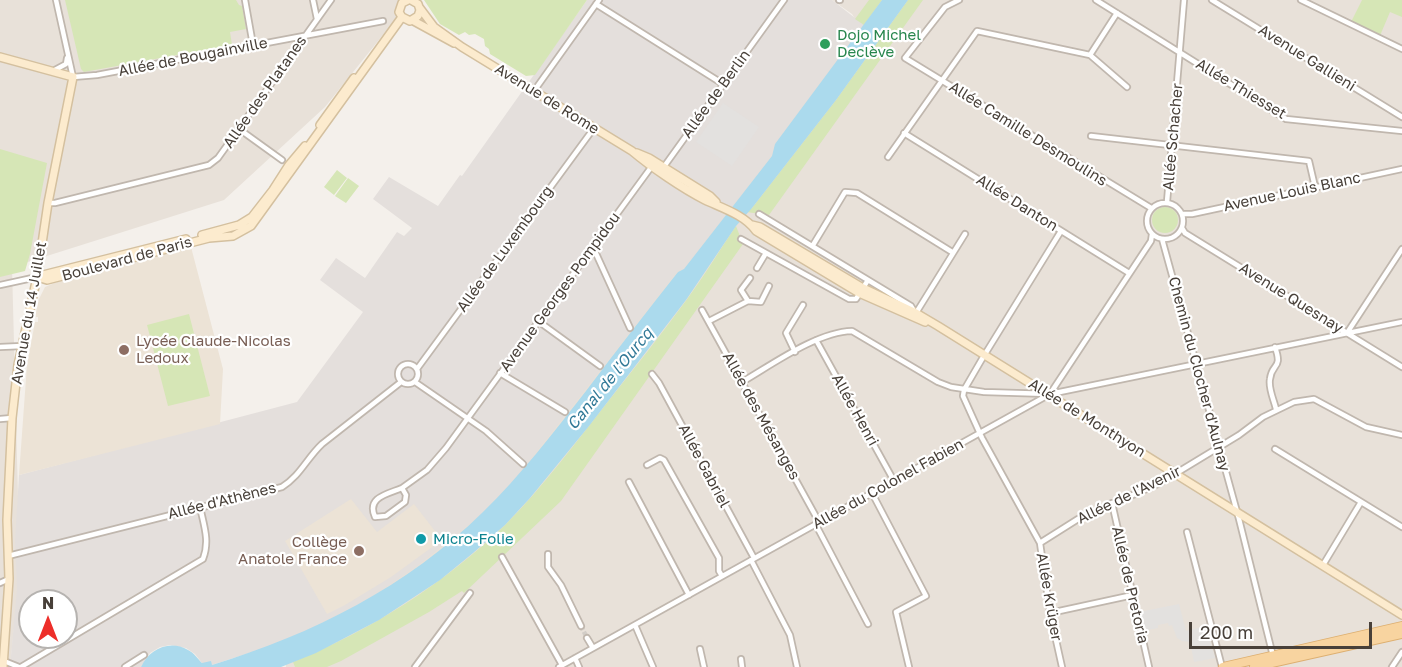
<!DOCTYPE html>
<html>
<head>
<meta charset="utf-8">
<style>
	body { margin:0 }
	#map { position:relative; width:1402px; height:667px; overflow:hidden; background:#f4f0eb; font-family:"Golos Text",sans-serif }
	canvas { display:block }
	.north { position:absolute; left:18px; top:589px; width:60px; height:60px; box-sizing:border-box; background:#fff; border:2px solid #b6b3b0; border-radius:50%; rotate:0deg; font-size:16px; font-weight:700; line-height:24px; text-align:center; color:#484039 }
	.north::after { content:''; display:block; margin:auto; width:21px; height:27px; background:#ed2e29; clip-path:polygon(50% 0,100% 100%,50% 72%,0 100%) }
	.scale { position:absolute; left:1189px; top:622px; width:183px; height:27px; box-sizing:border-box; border:3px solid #484039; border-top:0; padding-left:8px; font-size:18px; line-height:21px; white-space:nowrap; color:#484039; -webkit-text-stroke:4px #fff; paint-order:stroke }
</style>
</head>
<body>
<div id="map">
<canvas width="1402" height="667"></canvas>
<div class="north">N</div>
<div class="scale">200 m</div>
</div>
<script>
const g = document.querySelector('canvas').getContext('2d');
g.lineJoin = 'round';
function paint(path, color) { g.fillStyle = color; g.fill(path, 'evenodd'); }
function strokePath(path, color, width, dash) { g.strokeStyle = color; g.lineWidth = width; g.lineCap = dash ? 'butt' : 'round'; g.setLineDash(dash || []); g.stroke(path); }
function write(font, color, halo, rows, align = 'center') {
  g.font = font + ' "Golos Text",sans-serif'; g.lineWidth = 4.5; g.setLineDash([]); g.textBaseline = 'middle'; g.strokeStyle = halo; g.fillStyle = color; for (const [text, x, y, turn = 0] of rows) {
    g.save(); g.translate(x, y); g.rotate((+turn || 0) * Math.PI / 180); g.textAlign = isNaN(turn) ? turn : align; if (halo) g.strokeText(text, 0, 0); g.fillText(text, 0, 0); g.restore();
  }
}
const residential = new Path2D(`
	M0,0H411L325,107L224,200L12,267L20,572L10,667H0Z
	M832,0H1402V667H286L282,635L855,19L852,14Z`);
const industrial = new Path2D(`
	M587,0H832L864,25L775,144L772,156L684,269L677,272L517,477L482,514L416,567L366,601L312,628L268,647L212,665L202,663L195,654L186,648L170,645L160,647L150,653L141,667H10L17,589L15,540L19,475L297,402L363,312L320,280L336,258L365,278L397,232L404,236L412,228L373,199L389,177L438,206L460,175L462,176ZM30,601H66V637H30Z`);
const education = new Path2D(`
	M191,247L223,369L220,424L19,475L27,365L35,322H38V317H35L39,299L45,287L57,282Z
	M351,499L377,532L414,504L442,540L391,577L345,605L327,614L285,541Z`);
const green = new Path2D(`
	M65,0H236L239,5L242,6L246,29L230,32L232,45L84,72L81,69Z
	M424,0H587L535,75L526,76L490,54L489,49L485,46L484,39L475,34L469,35L465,32L459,35L440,24Z
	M869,0H882L864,25L855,19Z
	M908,0H923L769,215L746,212L752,208L836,100Z
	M1362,0H1402V17L1390,12L1379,38L1350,24Z
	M0,149L47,163L30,254L25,271L0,277Z
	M337,170L347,178L334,195L324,187Z
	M348,178L359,186L346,203L335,196Z
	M1152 220a13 13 0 1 1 26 0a13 13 0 1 1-26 0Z
	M736,226L743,244L561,501L464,593L462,591L429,612L341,661L327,667H295L293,662C371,630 444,584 505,525C544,486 576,442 610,399C635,367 661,335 685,302C703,278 719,251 736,226Z
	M189,314L210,396L168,406L147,325Z`);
const parking = new Path2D(`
	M723,103L759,127L732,166L696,142Z
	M1179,604L1186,631L1206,626L1215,658L1194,662L1190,642L1182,641L1177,638L1172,625L1169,626L1168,623L1158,625V628L1143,631L1139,612Z`);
const water = new Path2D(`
	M882,0H908L836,100L752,208L736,226L686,300L589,426L530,498L505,525L473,553L440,580L379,620L316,653L281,667H141C149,649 170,639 188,650C194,653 197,658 202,663L211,661L212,665C313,634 407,587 483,512C521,475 553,433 586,391C616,351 647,311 678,272L684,269L772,156L775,144Z`);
const streetTunnel = new Path2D(`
	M581,626L587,638`);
const street = new Path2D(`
	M56,0L73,77L97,75L383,21
	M245,0L253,45
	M313,0L317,19
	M839,0H840
	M959,0L945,7L905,58L1151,208
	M1096,0L1286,119L1402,131
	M1212,0L1402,117
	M1301,0L1402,49
	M596,4L723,84
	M1090,55L1127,87
	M53,71L66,64L67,58
	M534,91L599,0
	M239,129L282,160
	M904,133L1129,273
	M1091,136L1309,161L1315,187
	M888,157L977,31L1090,55L1117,13
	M663,168L784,0
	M1167,202L1184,0
	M1147 221a18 18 0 1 1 36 0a18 18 0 1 1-36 0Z
	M48,203H55L209,165L218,158L331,0
	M1182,214H1192L1402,169
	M1182,228L1185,233L1402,367
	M1061,231L982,359L964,390L963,396L982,438L1040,543L1050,613L1062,667
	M741,239L849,299H856L868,280L759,214
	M1162,239L1239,519L1273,656
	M813,245L845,192L857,193L952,252
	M593,247L630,328
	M757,268L766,253
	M750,278L741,290L748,301L761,302L769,286
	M868,280L911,306L914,311
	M0,285L37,277
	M702,310L819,522
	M916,313L965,234
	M538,321L600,366
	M709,321L748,301
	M1347,333L1402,249
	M816,340L894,481
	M0,347L22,346
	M1275,347C1283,370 1272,362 1270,379C1268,388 1274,400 1276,409
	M795,352L786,333L803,305
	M398 374a10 10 0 1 1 20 0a10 10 0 1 1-20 0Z
	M417,369L594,128
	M500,373L565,412
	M652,374L659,383L754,558
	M415,382L486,431L523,464
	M742,382C773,364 817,332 852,331L938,382L951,387L984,392L1050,394L1402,322
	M0,419L12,418
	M1275,449L1402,527
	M647,465L660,458L664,460L719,558V571L722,576
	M629,482L689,595
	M402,488C388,494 366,497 375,517L386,516L405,502L406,495L402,488L427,470L446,448L652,166
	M872,493L926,596L896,612L909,667
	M1112,503L1149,667
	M816,525L868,624
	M1187,532L1222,667
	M1040,543L1078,519L1160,483L1239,435L1263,417L1294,402L1314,399L1366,427L1402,435
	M548,554V567L561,585L581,626
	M8,556L282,487C300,476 307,458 322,444L401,382
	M502,557L562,665
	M751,560L790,635L797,667
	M1323,565L1361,502
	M0,583L9,579
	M1050,613L1133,595
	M635,625L653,667
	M587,638L593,648
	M700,649L704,667
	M575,658L579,667
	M741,659L742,667
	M4,661L19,667
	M21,667L203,559C210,541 204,526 200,507
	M125,667L144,655
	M415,667L470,593
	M559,667L1050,394L1151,241L1152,234
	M1392,667L1402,652`);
const secondary = new Path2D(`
	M408,0L402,3L399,12L402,17L410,21L418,16L420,10L418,4L411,0
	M419,7L434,27L462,47L632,151C651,167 683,189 705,200C722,208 745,215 756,231L859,293L925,322
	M412,20L454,43
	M0,57L73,77L48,203L37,277L18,365L12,418L7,520L9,579L3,667
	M320,125L354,78
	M637,153L649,158L710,196L716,202
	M752,225L760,227L863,288L916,313L938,326L1402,615
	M202,235L239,225L252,217L273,190L289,165L305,146
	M39,276L186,239
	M37,277L47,280L209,238L233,236L251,226L402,17`);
const primary = new Path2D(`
	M1223,667L1402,626
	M1254,667L1402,634`);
const markers = [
	[825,44,6,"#2e9e5b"],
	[124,350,6,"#8d6e63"],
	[421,539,6,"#0f9aa8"],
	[359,551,6,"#8d6e63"]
];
const leisureNames = [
	["Dojo Michel",837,35],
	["Declève",837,52]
];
const streetNames = [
	["Allée de Bougainville",193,57,-11],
	["Avenue Gallieni",1307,58,32],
	["Allée Thiesset",1241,89,31],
	["Allée des Platanes",265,92,-55],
	["Allée de Berlin",716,94,-54],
	["Avenue de Rome",547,99,32],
	["Allée Camille Desmoulins",1028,134,32],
	["Allée Schacher",1173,137,-85],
	["Avenue Louis Blanc",1292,192,-12],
	["Allée Danton",1017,203,32],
	["Allée de Luxembourg",505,249,-54],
	["Boulevard de Paris",127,259,-15],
	["Avenue Georges Pompidou",560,292,-54],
	["Avenue Quesnay",1291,298,32],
	["Avenue du 14 Juillet",29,313,-80],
	["Chemin du Clocher d'Aulnay",1199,374,75],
	["Allée Henri",855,410,61],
	["Allée des Mésanges",761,416,61],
	["Allée de Monthyon",1087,418,32],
	["Allée Gabriel",704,466,62],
	["Allée du Colonel Fabien",888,484,-29],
	["Allée de l'Avenir",1129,495,-26],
	["Allée d'Athènes",222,501,-14],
	["Allée de Pretoria",1130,585,77],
	["Allée Krüger",1049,597,80]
];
const educationNames = [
	["Lycée Claude-Nicolas",136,341],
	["Ledoux",136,358],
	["Collège",347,542,"right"],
	["Anatole France",347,559,"right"]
];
const cultureNames = [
	["Micro-Folie",433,539]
];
const waterNames = [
	["Canal de l'Ourcq",610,379,-51]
];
paint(residential, '#e8e1d9');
paint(industrial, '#e4dfdc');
paint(education, '#ece3d6');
paint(green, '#d6e6b6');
paint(parking, '#e3e1df');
paint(water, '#abdaed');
strokePath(streetTunnel, '#d2cdc7', 4.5, [4.5, 2]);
strokePath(street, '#c0b7ae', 8);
strokePath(secondary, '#d4c09f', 10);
strokePath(primary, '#ddaf70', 10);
strokePath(street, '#fff', 4.5);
strokePath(secondary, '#fcebce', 7);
strokePath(primary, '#f8d4a0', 8);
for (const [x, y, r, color] of markers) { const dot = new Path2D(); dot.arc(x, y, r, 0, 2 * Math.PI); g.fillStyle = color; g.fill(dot); strokePath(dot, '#fff', 2); }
write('15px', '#27864d', '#fff', leisureNames, 'left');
write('15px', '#484039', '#fff', streetNames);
write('15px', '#785e54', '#fff', educationNames, 'left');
write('15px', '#0d838f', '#fff', cultureNames, 'left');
write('italic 16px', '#317997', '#fff', waterNames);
</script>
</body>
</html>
